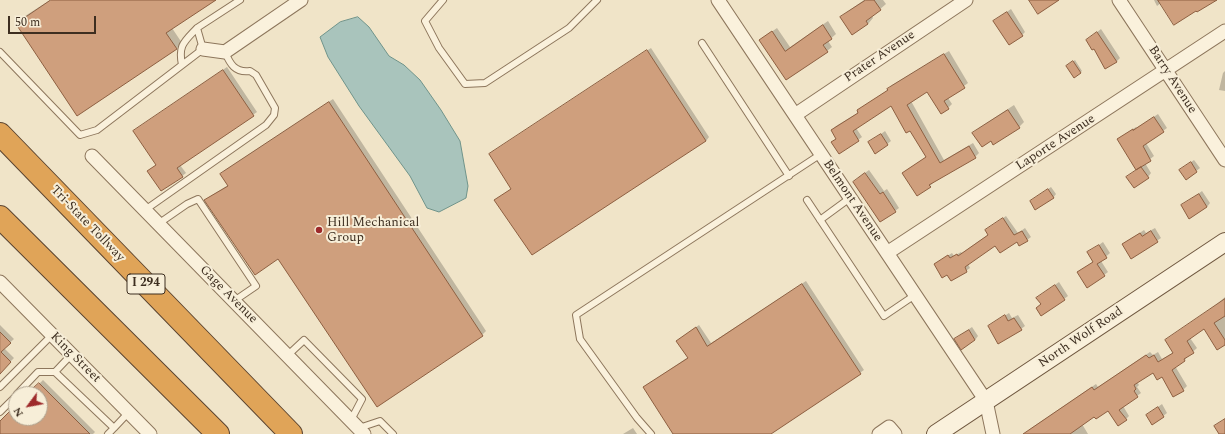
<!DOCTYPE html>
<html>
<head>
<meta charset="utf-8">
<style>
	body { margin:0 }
	#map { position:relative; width:1225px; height:434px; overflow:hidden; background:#f0e4c8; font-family:Spectral,serif }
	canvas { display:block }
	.north { position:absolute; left:8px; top:386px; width:40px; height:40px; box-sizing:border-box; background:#f7eed8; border:1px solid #ada18e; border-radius:50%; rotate:238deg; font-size:11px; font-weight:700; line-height:16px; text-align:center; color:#3d2e20 }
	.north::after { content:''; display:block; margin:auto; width:14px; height:18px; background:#9e2a2b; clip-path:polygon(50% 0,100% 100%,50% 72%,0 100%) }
	.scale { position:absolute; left:8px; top:16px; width:88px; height:18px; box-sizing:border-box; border:2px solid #3d2e20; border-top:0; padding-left:5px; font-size:12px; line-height:14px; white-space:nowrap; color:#3d2e20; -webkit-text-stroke:3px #f7eed8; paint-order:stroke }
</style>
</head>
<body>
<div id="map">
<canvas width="1225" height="434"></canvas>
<div class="north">N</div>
<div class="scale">50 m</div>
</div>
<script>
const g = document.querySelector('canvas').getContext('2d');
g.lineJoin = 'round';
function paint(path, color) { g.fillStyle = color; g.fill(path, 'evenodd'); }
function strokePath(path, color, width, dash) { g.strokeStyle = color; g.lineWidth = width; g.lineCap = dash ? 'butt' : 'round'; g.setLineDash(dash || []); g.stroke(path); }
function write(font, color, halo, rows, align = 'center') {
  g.font = font + ' Spectral,serif'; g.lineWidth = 4; g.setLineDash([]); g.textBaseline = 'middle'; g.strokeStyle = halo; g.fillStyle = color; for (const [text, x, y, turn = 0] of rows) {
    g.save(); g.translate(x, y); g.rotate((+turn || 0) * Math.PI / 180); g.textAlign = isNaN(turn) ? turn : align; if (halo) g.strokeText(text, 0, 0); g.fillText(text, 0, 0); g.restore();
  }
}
const water = new Path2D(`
	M358,17L369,27L389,56L404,65L420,80L441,110L460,141L468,186L466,198L439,212L427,208L410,176L359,106L328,57L320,37L340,22Z`);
const shadow = new Path2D(`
	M50,0H214L172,28L182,43L176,49L17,24L22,18Z
	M864,0H883L886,4L872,16L873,18L868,24L853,34L841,17L847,12Z
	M1154,0H1214L1161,3L1157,6Z
	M1011,9L1025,32L1022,35L998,18Z
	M828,21L836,34L828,41L832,47L827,51L786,79L760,40L777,28L790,47Z
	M1101,29L1120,58L1116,62L1094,48L1087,40Z
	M651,48L709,137L706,141L496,200L512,188L490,154L493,151V152Z
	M949,51L968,83L948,98L952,104L948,108L927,91L911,101L944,160L973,143L979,153L975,157L933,181L934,182L930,186L918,194L903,173L926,157L910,130L891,105L856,128L862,137L858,140L832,142L837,138L832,130L836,126L859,112L862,107L888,90L892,85Z
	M1075,60L1082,71L1074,77L1068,65Z
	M227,67L257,112L180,165L186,173L182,176L148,171L157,164L138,128Z
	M1225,71V91L1219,90L1223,73Z
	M333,99L486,331L482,335L278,258L209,197L228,185L221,174L225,170Z
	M1014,105L1024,122L1019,127L991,140L974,133L979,128Z
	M1158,114L1167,128L1146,143L1154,156L1145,163L1151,173L1148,177L1131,174L1137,170L1118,139L1122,136L1136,127L1137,128Z
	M885,131L891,141L876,153L869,143Z
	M1194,160L1200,168L1186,179L1180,170Z
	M869,170L884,191L887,189L899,208L895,211L858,178Z
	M1051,187L1056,194L1053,198L1031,201Z
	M1202,191L1210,203L1207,207L1182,206Z
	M1006,216L1018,233L1025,228L1031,237L1027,240L996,244L968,264L970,268L952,280L948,273L935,264L952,253L954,256L961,252L962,253L989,234L986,230Z
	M1155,228L1161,238L1132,257L1123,244L1144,230L1146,233Z
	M1103,242L1110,253L1101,261L1108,272L1104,275L1078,272L1094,261L1088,253Z
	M806,281L864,370L769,434H674L644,387L688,357L677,341L699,325L711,343Z
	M1059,282L1068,296L1064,299L1037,308L1041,304L1037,298Z
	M1225,297V343L1205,328L1190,338L1197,348L1188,356L1185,360L1175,366L1187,386L1183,390L1174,396L1162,376L1153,372L1137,382L1139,385L1137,387L1141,393L1123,406L1129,416L1126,419L1108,410L1094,416L1082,424L1088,434H1027V433L1030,429L1096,384L1098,387L1150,352L1153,355L1158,352L1162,359L1174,352L1187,326L1217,304Z
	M1009,313L1012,318L1018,315L1025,326L1021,329L989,326Z
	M0,325L14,339L4,348L14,358L0,372Z
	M972,327L978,336L975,340L959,336Z
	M43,380L95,432L93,434H0V422L16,407V418H40V394H29Z
	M1162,404L1167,413L1153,424L1147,415Z
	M633,428L637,434H623Z`);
const building = new Path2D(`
	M51,0H216L166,33L177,49L77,116L16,24Z
	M866,0H874L881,10L866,21L868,24L852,35L840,17Z
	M1029,0H1059L1038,14Z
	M1158,0H1217L1197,12L1196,11L1174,25Z
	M1007,12L1023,36L1009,45L993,21Z
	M823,25L832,39L823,45L828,52L786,80L759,40L772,31L785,51Z
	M1097,32L1117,62L1105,69L1094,49L1092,50L1086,40Z
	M647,50L706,141L532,255L494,200L511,189L489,154Z
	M944,54L965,88L944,101L949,109L941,114L927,92L907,105L940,163L969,146L976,158L929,185L931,187L917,196L902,173L926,157L910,131L906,133L891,106L853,131L859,141L839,154L831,142L836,139L831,130L858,113L857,110L888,90L887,89Z
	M1073,61L1081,73L1074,78L1066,66Z
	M223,70L254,116L177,168L183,177L161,191L147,171L156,165L133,131Z
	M329,102L483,336L377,407L278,259L255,275L204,200L228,186L220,174Z
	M1008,110L1020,128L993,145L991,141L982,147L972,133Z
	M1154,117L1164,132L1143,146L1151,161L1136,170L1117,139L1133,129V130Z
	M881,134L888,145L875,154L868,142Z
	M1191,162L1197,172L1186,180L1179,170Z
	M1141,167L1149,178L1134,188L1126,177Z
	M865,173L880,194L883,192L896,212L880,222L853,182Z
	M1048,189L1054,198L1035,210L1030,201Z
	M1199,194L1207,207L1189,219L1181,205Z
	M1003,218L1014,235L1022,231L1028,241L1019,246L1017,242L1000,253L995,246L965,267L967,272L951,281L947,275L942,278L934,264L948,255L950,258L957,254L958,256L988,235L985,230Z
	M1151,231L1158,242L1131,259L1122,244L1140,233L1142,236Z
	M1099,245L1107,258L1097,264L1105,276L1087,288L1077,272L1093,262L1087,252Z
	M802,284L861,374L771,434H673L643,387L688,358L676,341L696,327L707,346Z
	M1055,285L1065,300L1041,316L1036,308L1041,304L1036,298Z
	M1225,299V316L1214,323L1225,340V345L1217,350L1204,329L1187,341L1194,353L1184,359L1185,361L1172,370L1184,391L1173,397L1162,377L1157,380L1153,373L1134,385L1136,389L1134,391L1138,397L1119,410L1127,420L1118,426L1108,411L1096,419L1094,417L1070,434H1023L1092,387L1094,390L1146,355L1149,358L1154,355L1158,362L1173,353L1165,340Z
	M1005,315L1008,321L1014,318L1022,330L998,344L988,326Z
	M969,330L975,340L961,350L954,339Z
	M0,332L11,343L1,352L11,362L0,374Z
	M39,383L90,434H0V421L16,405V418H40V394H27Z
	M1158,407L1164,417L1152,425L1146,415Z
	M1225,419V434H1219L1214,426Z`);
const lane = new Path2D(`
	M443,0L425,21L439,48L465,84L485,83L569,28L597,0
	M702,43L789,176
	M0,52L80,135L97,130L203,49L197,28L240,0
	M182,65C178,45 184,42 197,28
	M807,200L884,316L915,295
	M145,210L266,125L274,115L275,108L256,75L250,71C235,73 230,64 225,52
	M820,220L850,198
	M158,224L187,204L198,199L256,286L234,301
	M72,354L55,372L114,428L129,412
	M288,355L304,340L362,399L351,420
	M0,387L52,335
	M17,394L38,372H55
	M0,412L16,396
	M359,428L380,421L393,434
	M108,434L114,428
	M651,434L637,418L580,339L576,315L821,154`);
const street = new Path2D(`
	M718,0L986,401L993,434
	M1119,0L1225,160
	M203,49L225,52L301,0
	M795,115L966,0
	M92,156L364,434
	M887,253L1225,31
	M0,282L150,434
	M879,434L889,427L895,434`);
const secondary = new Path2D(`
	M936,434L1225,242`);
const highway = new Path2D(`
	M0,134L291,434
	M0,217L218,434`);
const markers = [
	[319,230,4,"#9e2a2b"]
];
const shields = [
	[146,284,38]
];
const shieldNames = [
	["I 294",146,284]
];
const streetNames = [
	["Prater Avenue",880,57,-34],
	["Barry Avenue",1172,80,57],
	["Laporte Avenue",1056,143,-33],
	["Belmont Avenue",852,201,56],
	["Tri-State Tollway",87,224,46],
	["Gage Avenue",228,295,45],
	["North Wolf Road",1081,338,-34],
	["King Street",75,358,45]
];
const poiNames = [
	["Hill Mechanical",327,223],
	["Group",327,238]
];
paint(water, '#a9c4bc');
strokePath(water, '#6f938a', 1);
paint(shadow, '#0003');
paint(building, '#cf9f7d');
strokePath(building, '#8d5f41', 1);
strokePath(lane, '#8d765c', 8);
strokePath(street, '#8d765c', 15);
strokePath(secondary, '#6f573f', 20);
strokePath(highway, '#5b4430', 24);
strokePath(lane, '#faf1dc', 6);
strokePath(street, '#faf1dc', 13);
strokePath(secondary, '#faf1dc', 18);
strokePath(highway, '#e0a458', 22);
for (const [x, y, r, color] of markers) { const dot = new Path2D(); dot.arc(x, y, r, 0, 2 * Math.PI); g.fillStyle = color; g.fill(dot); strokePath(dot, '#f7eed8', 1.5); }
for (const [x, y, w] of shields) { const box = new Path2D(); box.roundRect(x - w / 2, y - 10, w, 20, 3); g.fillStyle = '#f7eed8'; g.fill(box); strokePath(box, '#3d2e20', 1); }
write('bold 12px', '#3d2e20', null, shieldNames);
write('13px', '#3d2e20', '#f7eed8', streetNames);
write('13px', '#3d2e20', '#f7eed8', poiNames, 'left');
</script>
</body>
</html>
